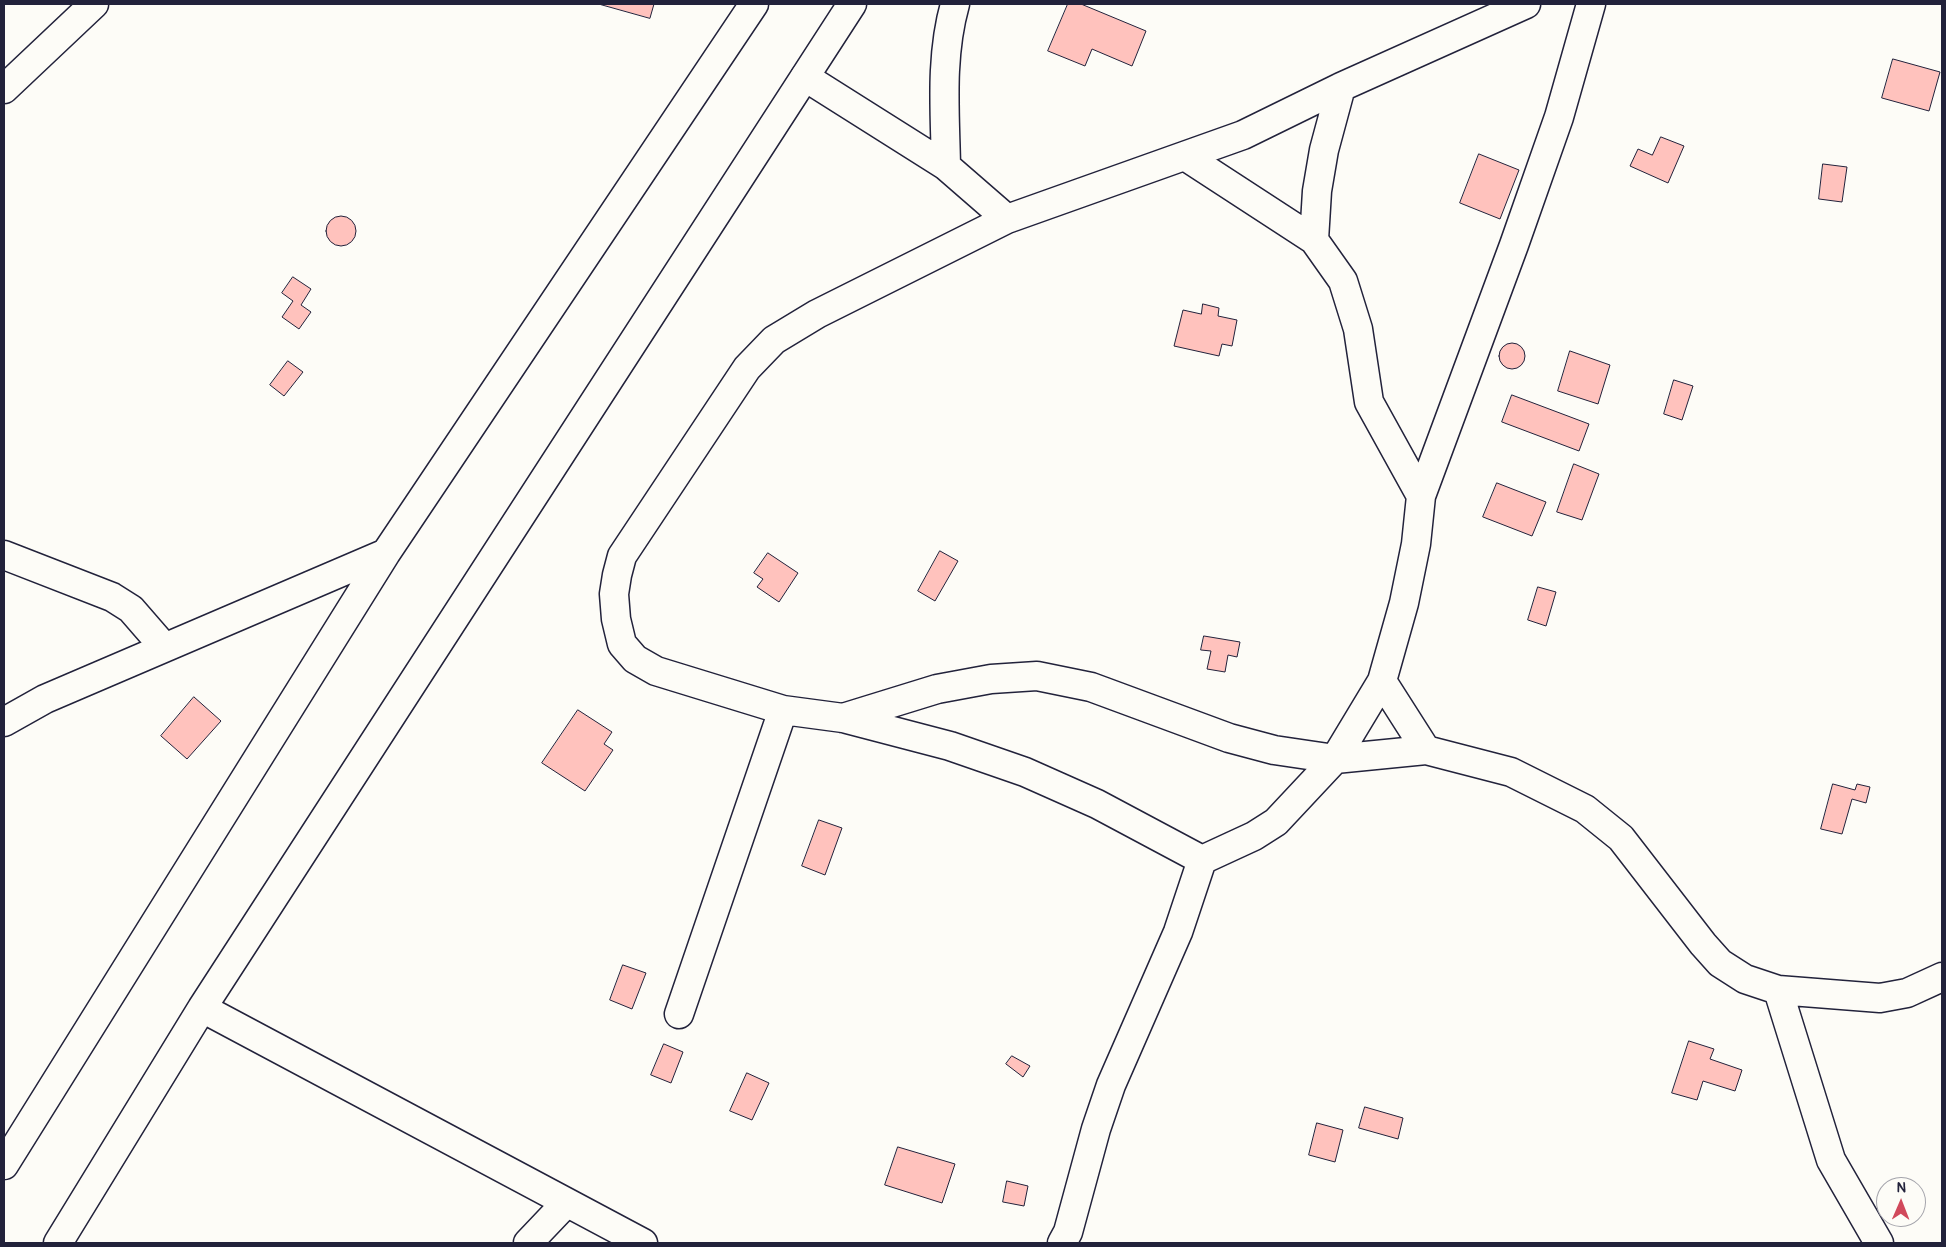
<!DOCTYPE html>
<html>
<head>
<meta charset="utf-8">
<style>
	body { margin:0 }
	#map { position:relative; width:1946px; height:1247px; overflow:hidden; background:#fdfcf7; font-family:Pangolin,sans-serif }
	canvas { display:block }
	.frame { position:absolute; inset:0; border:5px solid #22223b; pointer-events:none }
	.north { position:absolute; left:1876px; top:1177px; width:50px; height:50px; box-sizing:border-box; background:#fdfcf7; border:1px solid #a5a5ac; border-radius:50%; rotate:1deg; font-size:14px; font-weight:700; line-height:20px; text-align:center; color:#22223b }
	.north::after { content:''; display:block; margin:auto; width:18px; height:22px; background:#d1495b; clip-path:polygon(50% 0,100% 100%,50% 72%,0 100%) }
</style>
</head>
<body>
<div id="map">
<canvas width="1946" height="1247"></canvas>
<div class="frame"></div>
<div class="north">N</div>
</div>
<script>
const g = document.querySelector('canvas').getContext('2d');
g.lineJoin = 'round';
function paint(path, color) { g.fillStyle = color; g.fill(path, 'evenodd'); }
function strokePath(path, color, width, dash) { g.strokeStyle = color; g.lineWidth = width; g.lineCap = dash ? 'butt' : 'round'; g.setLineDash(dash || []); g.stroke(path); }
const building = new Path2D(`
	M599,4H654L650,18Z
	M1068,4H1081L1146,31L1132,66L1092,49L1085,66L1048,51Z
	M1893,59L1940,72L1929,111L1882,98Z
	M1661,137L1684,146L1668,183L1630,166L1638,149L1652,155Z
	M1479,154L1519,170L1500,219L1460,203Z
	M1823,164L1847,167L1842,202L1819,199Z
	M326 231a15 15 0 1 1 30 0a15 15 0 1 1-30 0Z
	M293,277L311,289L301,305L311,312L299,329L282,317L293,301L282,293Z
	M1203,304L1219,308L1218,316L1237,320L1232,346L1222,344L1219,356L1174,346L1183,310L1201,314Z
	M1499 356a13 13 0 1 1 26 0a13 13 0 1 1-26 0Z
	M1570,351L1610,365L1598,404L1558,391Z
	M288,361L303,372L284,396L270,385Z
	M1674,380L1693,386L1682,420L1664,414Z
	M1512,395L1589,424L1579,451L1502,422Z
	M1574,464L1599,474L1582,520L1557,512Z
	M1497,483L1546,502L1532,536L1483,517Z
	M940,551L958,561L935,601L918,591Z
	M768,553L798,573L779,602L757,587L763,579L754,573Z
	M1538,587L1556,592L1546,626L1528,620Z
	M1204,636L1240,642L1237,657L1228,655L1225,672L1207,669L1211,651L1201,650Z
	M194,697L221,721L187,759L161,736Z
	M578,710L612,732L604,744L613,750L585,791L542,763Z
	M1833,784L1855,790L1857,784L1870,787L1866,803L1852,799L1842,834L1821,829Z
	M819,820L842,828L825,875L802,866Z
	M623,965L646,973L632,1009L610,1000Z
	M1689,1041L1714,1049L1710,1059L1742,1070L1735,1091L1703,1081L1697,1100L1672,1093Z
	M664,1044L683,1052L671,1083L651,1075Z
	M1012,1056L1030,1066L1023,1077L1006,1064Z
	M747,1073L769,1083L752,1120L730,1111Z
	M1365,1107L1403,1118L1398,1139L1359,1128Z
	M1317,1123L1343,1130L1335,1162L1309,1155Z
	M898,1147L955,1164L942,1203L885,1185Z
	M1007,1181L1028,1186L1024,1206L1003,1202Z`);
const street = new Path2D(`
	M805,77L946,166L1007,219L1243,135L1341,87L1526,4
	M4,89L94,4
	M946,166C945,112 940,57 955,4
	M1007,219L817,314L774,340L747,368L622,556L617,575L614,594L616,619L622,644L635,659L656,671L783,710L843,718L950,746L1025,772L1097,804L1202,860L1254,836L1276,822L1335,759L1426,750L1511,772L1585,809L1621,838L1703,944L1720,963L1745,979L1778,990L1880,998L1907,993L1942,977
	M1314,240L1317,191L1324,150L1341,87
	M1421,496L1514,245L1559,117L1591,4
	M4,555L112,597L131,609L164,647
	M1382,681L1426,750
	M843,718L937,689L991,679L1037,676L1091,687L1229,738L1274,750L1335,759L1382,681L1404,603L1416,544L1421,496L1369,402L1358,329L1343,281L1314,240L1185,156
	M4,722L45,699L386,553
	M1778,990L1831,1160L1879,1243
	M679,1014L783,710
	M4,1165L386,553L754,4
	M528,1243L566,1203
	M1062,1243L1068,1232L1096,1129L1111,1085L1178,932L1202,860`);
const secondary = new Path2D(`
	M202,1008L643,1243
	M58,1243L202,1008L852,4`);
paint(building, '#ffc2bd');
strokePath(building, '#22223b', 1);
strokePath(street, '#22223b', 31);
strokePath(secondary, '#22223b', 31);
strokePath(street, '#fdfcf7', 28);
strokePath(secondary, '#fdfcf7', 28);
</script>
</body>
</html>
